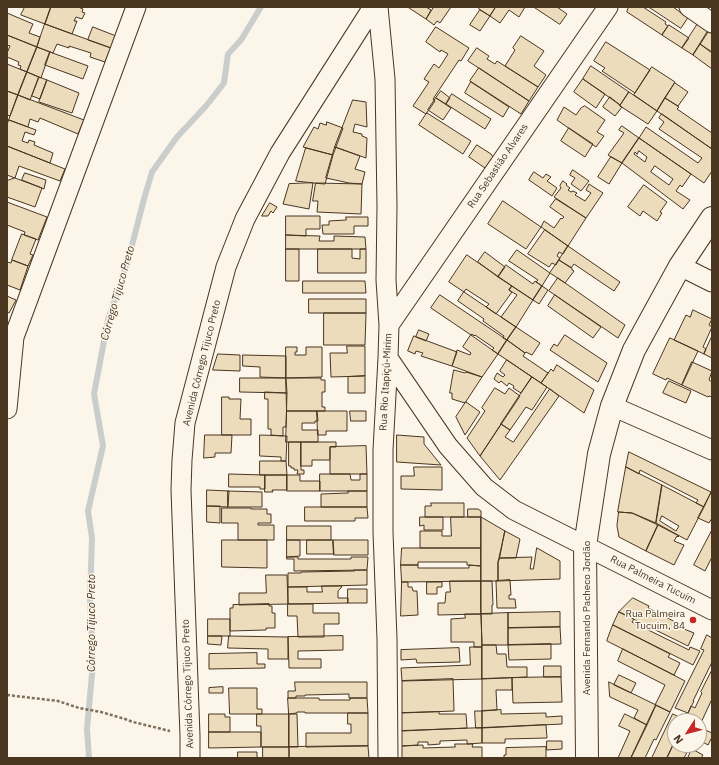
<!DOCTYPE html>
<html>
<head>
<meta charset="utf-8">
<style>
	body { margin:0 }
	#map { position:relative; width:719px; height:765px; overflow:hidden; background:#fbf6e9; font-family:"IBM Plex Sans",sans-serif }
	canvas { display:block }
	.frame { position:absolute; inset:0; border:8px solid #4a3520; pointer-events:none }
	.north { position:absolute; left:667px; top:713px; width:40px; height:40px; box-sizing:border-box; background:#fbf6e9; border:1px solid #b4a999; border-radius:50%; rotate:234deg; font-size:11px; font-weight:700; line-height:16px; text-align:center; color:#4a3520 }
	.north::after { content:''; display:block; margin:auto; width:14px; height:18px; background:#c62828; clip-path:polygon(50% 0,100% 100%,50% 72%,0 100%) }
</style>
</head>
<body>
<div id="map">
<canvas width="719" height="765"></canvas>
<div class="frame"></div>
<div class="north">N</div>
</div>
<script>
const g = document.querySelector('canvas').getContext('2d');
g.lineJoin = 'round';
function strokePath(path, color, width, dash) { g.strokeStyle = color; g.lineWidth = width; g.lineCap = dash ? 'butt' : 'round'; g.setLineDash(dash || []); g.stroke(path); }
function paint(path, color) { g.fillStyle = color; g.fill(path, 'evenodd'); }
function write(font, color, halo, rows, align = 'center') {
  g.font = font + ' "IBM Plex Sans",sans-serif'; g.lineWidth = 3; g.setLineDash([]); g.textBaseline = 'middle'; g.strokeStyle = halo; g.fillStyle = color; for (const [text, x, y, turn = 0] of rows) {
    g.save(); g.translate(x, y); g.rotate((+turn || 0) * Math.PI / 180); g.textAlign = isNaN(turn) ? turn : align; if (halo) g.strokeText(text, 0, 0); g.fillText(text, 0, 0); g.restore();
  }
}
const stream = new Path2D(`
	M89,758L87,729L93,663L90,598L92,538L88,511L103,446L94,394L108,320L129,257L144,199L152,172L177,137L206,106L224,83L228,54L241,40L261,7`);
const building = new Path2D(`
	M25,7H51L45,24L21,15Z
	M51,7H78L83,9L82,12L85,13L82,19L76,17L74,21H77L72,34L45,24Z
	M409,7H426L431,10L426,19L409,8Z
	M432,7H451L440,23L437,21L434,25L426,19L433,8Z
	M480,7H494L495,8L490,16L479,9Z
	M496,7H525L519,17L509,10L500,23L490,16Z
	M534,7H557L567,14L560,24Z
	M629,7H643L666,22L665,24L668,26L662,35L627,12Z
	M649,7H673L684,15L689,16L681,28Z
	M480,10L490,16L480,31L470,25Z
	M7,13L33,24L29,33L40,37L37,47L7,35Z
	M699,22L710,29L693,55L682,48Z
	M45,24L111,48L105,62L90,57L91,53L69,46V48L57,44L53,53L37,47Z
	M669,25L689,38L682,48L662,35Z
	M93,27L116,36L111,48L88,40Z
	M436,27L469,48L461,61L459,60L433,99L435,101L426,114L413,106L429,82L424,79L434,64L439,68L448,54L441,50L440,52L426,42Z
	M708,31L712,34V52L700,44Z
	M7,35L37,47L27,72L20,69L21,66L18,65L19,62L7,57V53L10,46L7,45Z
	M521,36L544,51L534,66L546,75L538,87L505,66L515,50L513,48Z
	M606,42L650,70L635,93L602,71L605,68L594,61Z
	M700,44L712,53V69L693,55Z
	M37,47L50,52L41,78L27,72Z
	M477,48L489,56L487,59L495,64L497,61L538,87L529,101L468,61Z
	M50,52L88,66L83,79L45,65Z
	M7,64L27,72L18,95L7,91Z
	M591,66L629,92L620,105L583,79Z
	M652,67L675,82L657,111L634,95Z
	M479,68L529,101L521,114L470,81Z
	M27,72L39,77L30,100L18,95Z
	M39,77L47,80L40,99L32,96Z
	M583,79L605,94L596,108L574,92Z
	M47,80L79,93L72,113L39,102Z
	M471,82L509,107L503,117L465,93Z
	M675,83L688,92L678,106L665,98Z
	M7,91L18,95L10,116L7,115Z
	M441,91L450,98L446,104L436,98Z
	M629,92L657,111L648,124L620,106Z
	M452,94L491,119L485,129L446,104Z
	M18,95L84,120L78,134L40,118L38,122L30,119L28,127L9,120Z
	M610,97L620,105V106L622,107L615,116L603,107Z
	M436,98L451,108L443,120L428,110Z
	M665,98L679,107L677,109L712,133V149L657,111Z
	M353,100L366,102L367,127L355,124L353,132L362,134V136L367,138L366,158L335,147Z
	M585,106L605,120L597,132L604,136L596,147L557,120L564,107L576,115L581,108Z
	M427,113L471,141L463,154L419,125Z
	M662,114L712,149V171L704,183L639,138L646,127L698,163L702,158L659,129L664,122L659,118Z
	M9,120L36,130L34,135L25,132L22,141L28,143L29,140L35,142L34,145L53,153L50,163L7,146V125Z
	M327,122L343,128L333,155L303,147L314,127L318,129L320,123L326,125Z
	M622,126L639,138L622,163L608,155L624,133L619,130Z
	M569,128L593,144L585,157L561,141Z
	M639,138L691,174L682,187L680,185L676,191L690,200L683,209L622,163ZM639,151L647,157L645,162L634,154L635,152L637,154ZM655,166L673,179L669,185L651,172Z
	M477,145L491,154L493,157L485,168L469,157Z
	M7,146L65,169L60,181L19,166L15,178L7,175Z
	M335,147L360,156L355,169L365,172L362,184L349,183L326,178Z
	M306,148L333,155L325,184L313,183L296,181Z
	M611,157L622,163L609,184L598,177Z
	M573,170L589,181L581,191L571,184L575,178L570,175Z
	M534,172L543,178L546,174L551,177L547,181L557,188L552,196L529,180Z
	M25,173L46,180L44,189L22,180Z
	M15,178L42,188L35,207L7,197V181Z
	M563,181L567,184L566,185L570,188L568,190L571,192L573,191L577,193L575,195L585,201L591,193L586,190L589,184L603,193L586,218L554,197L561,188L560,186Z
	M313,183L309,209L283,204L289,184Z
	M316,183L362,184L361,214L317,212L318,201H313Z
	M644,185L667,202L660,212L662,213L657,221L643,211L640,216L628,207Z
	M556,199L586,218L568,246L541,227L544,221L554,228L561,218L562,219L564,217L550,207Z
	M503,201L541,227L526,249L488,224Z
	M7,202L47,217L38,240L24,235L25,232L7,225Z
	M270,203L277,207L273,213L271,211L268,216H262Z
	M286,216H320V229H306V236L286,235Z
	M346,217H368V226H354V234H323L322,225H329V221L346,220Z
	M545,230L568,246L563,254L559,252L557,256L560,258L556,265L552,263L549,267L528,254Z
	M22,234L36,239L30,254L33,255L28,266L12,260Z
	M286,235L320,236L319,241H334V236L365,237L366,249H286Z
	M568,246L620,282L614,291L574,264L571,268L559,260Z
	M286,249H299V281H286Z
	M318,249H352V258L360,259V249H366V273H318Z
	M517,250L550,273L542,286L536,282L538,280L509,261Z
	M485,252L505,267L498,277L478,262Z
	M467,255L512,286L509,290L512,292L496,314L486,307L489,304L466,289L464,292L449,282Z
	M7,260L8,261L7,262L11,263L12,260L28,266L20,290L7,285Z
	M559,260L572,268V270L574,271L565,283L550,273Z
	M506,265L533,284L535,281L542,286L533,300L498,277Z
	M558,278L625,325L618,338L549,291Z
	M303,281H365L366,293H303Z
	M512,286L533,300L516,327L501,317L517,295L509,290Z
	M542,286L548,290L539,304L533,300Z
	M464,292L516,327L507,340L503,338L504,336L483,321L484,319L458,301Z
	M440,295L507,340L498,354L492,350L494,348L475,335L474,336L472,334L471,335L431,308Z
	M555,295L601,327L593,338L548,306Z
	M7,296L16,300L9,313L7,312Z
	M309,299H366V313H309Z
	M693,310L712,319L709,325L712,327L703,347L706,349L704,354L674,340L686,315L690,317Z
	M324,313H366L365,345H324Z
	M516,327L540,343L532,355L526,352L525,353L507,340Z
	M419,330L429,334L426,341L416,337Z
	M471,335L498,354L482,377L452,366L457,350L470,355L471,353L463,347Z
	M565,335L607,363L598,382L550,350L554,344L557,346Z
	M414,336L457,352L452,366L421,356L423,353L416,351L415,354L408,351Z
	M712,336V358L704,354Z
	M670,338L698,351L682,385L667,378L666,380L653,374Z
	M507,340L525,353L523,356L548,373L541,383L498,354Z
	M347,346H365V376L331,377L330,353H347Z
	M286,347H297V352H295V355H306V347H322V377L286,378Z
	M218,354L240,355V371L213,370Z
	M243,355L286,356V378L260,377V367L243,366Z
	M507,360L532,377L521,393L513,388L514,386L509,383L507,386L501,381L499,383L494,379L497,373L503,377L505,375L500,371Z
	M692,362L712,371L709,380L712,382V397L709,396L708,397L682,385Z
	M557,365L594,390L584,413L541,383L551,369L553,371Z
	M454,370L465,373L466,372L482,377L465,403L452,399V393H450Z
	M365,376V393H348V377Z
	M532,377L547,387L532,410L526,407L510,430L501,424Z
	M240,378H286L287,393L240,392Z
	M286,378H321V380H325V392H322V407H325V411H287Z
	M669,381L691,391L686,403L663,393Z
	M495,388L505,394L509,388L520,396L480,456L467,438L485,411L482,408Z
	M550,389L559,396L500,480L480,456L501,424L510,430L505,437L513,442Z
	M265,392L287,393L286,427H283V436L271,435V429H268V399H265Z
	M222,397H229V399H241L240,419H251V435H222Z
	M466,402L480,412L465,435L456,417Z
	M287,411H317L318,421H315V423H302V430H318V442H286Z
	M317,411H347V431H326V435H318Z
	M350,411H366V421H351Z
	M205,435H232L231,453H215V457L204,458Z
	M260,435L287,436L286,461H281V457L260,456Z
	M397,435L424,437V444L441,465L397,462Z
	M289,442H301V470H304V474H297L298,470H294V468H291V466H289Z
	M301,442H336V447H330V460H312V466H301Z
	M366,446L367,474H330V447Z
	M629,452L711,492L704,507L696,503L698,500L640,470L639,474L626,467Z
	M260,461H286L287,475H260Z
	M414,467H442V490L401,489V476H414Z
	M626,467L662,485L656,523L632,513L618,512Z
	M229,474L265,475V489H260V487H229Z
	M320,474H350L351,480H360V474H367V491H320Z
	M265,475H287V490H272L273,492H265Z
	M287,475H300V481H320V491H287Z
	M662,485L704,507L687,540L656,523ZM662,516L679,526L676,531L660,521Z
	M207,490L229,491L228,507L207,506Z
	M228,491L262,492V507H228Z
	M348,491H367V507H321V494L348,493Z
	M712,491V518L709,523L698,518Z
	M431,503H464V517H425V506H431Z
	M207,506H220V523L207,522Z
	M305,507H367L368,518H355V521H305Z
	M222,508H251V509H267V514H271V523H258V525H274V540H238V523H222Z
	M468,509H478L481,511V517H468Z
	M619,512L632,513L658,525L646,551L619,537L617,526Z
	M420,517H443V530H424V525L420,526Z
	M451,517H481V548H420V531H442V536H451Z
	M481,517L505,531L498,562V581H481Z
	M658,525L679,536L678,537L677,536L674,541L684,545L674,565L646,551Z
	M287,526H331V540H287Z
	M712,530V557L705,571L694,565Z
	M505,531L520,539L516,558H500Z
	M222,540H267V568L222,567Z
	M287,540H300V556L287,557Z
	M307,540H333L334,554H307Z
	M333,540H368V555H334Z
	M402,548H481V566L467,565V562H418V565H401Z
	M537,548L560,561V579L498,581V562L500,558L532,557L530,569H533Z
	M287,557H298V559H351V557H368L367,570L294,571V559H287Z
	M401,565H418V568H469V565L481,566V581L402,582Z
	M354,570H367V585L288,587V573H301V572L354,571Z
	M266,575H287L288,604L239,605V593H266Z
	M510,580L511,595H509V599H515L516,608H497L496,581Z
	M450,581H481V614L438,615V603H445L446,592H450Z
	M481,581H492L493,605H492V614H481Z
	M402,582H408V587H412L413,591H417L418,615L401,616Z
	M427,582H442V587H437V594H427Z
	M322,586H342L341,588L338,591V598H348V603L288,604V587H307V592H322Z
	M348,589H367V603H348Z
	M633,598L649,606L648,608L685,627L684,629L694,633L688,646L619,612Z
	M269,604V606H272V613H275V628H266V630L230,631V608H233V605Z
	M288,604H313V613H339V624H324V637H298L297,616H288Z
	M560,612V627L508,628V613Z
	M619,612L634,619L632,622L689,650L690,647L700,651L693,665L613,625Z
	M508,613V645H482L481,614Z
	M465,614H481L482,647H474V642H451V619L465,618Z
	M208,619H230V636H208Z
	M613,625L670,654L668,657L680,663L674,675L607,641Z
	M560,627L561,644L508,645V628Z
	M707,635L712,638V662L693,701H694L688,713L675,708L704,650L701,649Z
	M208,636H222L221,645L208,644Z
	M229,636L288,637V659H268V649L228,648Z
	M343,636V650L298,651V659H321V668H289L288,637Z
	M551,644V659L509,660L508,645Z
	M482,645H496L497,654H506L507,667H527V677L482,679Z
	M470,647H482V679L402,681L401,668L470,665Z
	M459,648L460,662L417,663L416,659L401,660V650Z
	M623,649L685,681L670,712L655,705L665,685L618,661Z
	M257,653V664H265V668L209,669V654Z
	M544,666H561V677H544Z
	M712,670V699L699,727V721H687L685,720L691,706L695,708L702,693L701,692Z
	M619,675L636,683L631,693L614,685Z
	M561,677L562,702L513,703L512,678Z
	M512,678V690H496L497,710L482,711V679Z
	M453,679L454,711L402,713V681Z
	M295,682H367V698H349V694L305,695V696H296V698H288V691H295Z
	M609,682L656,705L647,725L634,718L638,710L610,697Z
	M223,687V693H209V688Z
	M229,688H257V709H262V714H230Z
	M288,698H319V700H350V698H367L368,713H305V712H297V713L289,714Z
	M656,705L670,712L656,740L654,739L645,758H631Z
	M501,710V714L546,713V717L562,716V724L482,728V711Z
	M475,711H482V728H476Z
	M439,712V714H466L467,728L402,731V713Z
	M348,713H368V746L306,747V733H351V724H348Z
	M209,714H225V717H230V732H209Z
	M257,714H289V747H261V726H257Z
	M289,714H297L298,747H289Z
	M625,714L647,725L631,758H618L630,731L619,726Z
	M673,714L685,720L684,721H675V741L667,758H652Z
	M546,725L547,738L505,739V743H482V728Z
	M699,727L712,733V737L708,745L699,740Z
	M482,728V743L467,744V740L440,741V744L428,745V742H418V745L402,746V731Z
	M209,732H261V747L209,748Z
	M547,741H562V749L547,750Z
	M675,741V745H691L684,758H667Z
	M455,744H473L472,747H482V758H402V746L423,745V748L455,747Z
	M368,746L369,758H289V747Z
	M263,747H289V758H263Z
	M546,747V758H504V755H506V748Z
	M692,749L703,755L701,758H688Z
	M238,752H257V758H238Z`);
const path = new Path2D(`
	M7,695L58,701L79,708L101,712L125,719L133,722L170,731`);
const street = new Path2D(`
	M378,7L385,79L387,206L386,280L389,325L388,358L383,450V532L387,639L388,758
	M689,7L712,23
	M680,266L712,282
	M389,325L608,7
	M388,358L448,446L484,487L514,510L712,610
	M612,406L712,450
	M7,409L14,337L136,7
	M190,758V736L181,490L182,460L185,423L226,267L245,219L280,153L373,7`);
const secondary = new Path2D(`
	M587,758L585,546L599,454L612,406L634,350L680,266L712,218`);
const markers = [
	[693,620,4,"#c62828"]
];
const streetNames = [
	["Rua Sebastião Alvares",498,166,-56],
	["Avenida Córrego Tijuco Preto",202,363,-76],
	["Rua Rio Itapiçú-Mirim",386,382,-87],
	["Rua Palmeira Tucuim",653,580,27],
	["Avenida Fernando Pacheco Jordão",587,618,-90],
	["Avenida Córrego Tijuco Preto",188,684,-92]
];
const poiNames = [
	["Rua Palmeira",685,614],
	["Tucuim, 84",685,626]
];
const waterNames = [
	["Córrego Tijuco Preto",118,293,-74],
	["Córrego Tijuco Preto",92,623,-90]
];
strokePath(stream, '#c9cecd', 6);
paint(building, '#ecdcbc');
strokePath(building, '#4a3520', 1);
strokePath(street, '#4a3520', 21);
strokePath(secondary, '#4a3520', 24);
strokePath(path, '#7f6f5c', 2.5, [3, 2]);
strokePath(street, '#fbf6e9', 19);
strokePath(secondary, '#fbf6e9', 22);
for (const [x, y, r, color] of markers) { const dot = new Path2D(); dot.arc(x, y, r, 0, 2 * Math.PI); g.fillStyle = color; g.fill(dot); strokePath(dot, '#fbf6e9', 1.5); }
write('10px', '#4a3520', '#fbf6e9', streetNames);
write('10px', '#4a3520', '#fbf6e9', poiNames, 'right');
write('italic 11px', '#4a3520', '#fbf6e9', waterNames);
</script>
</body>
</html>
